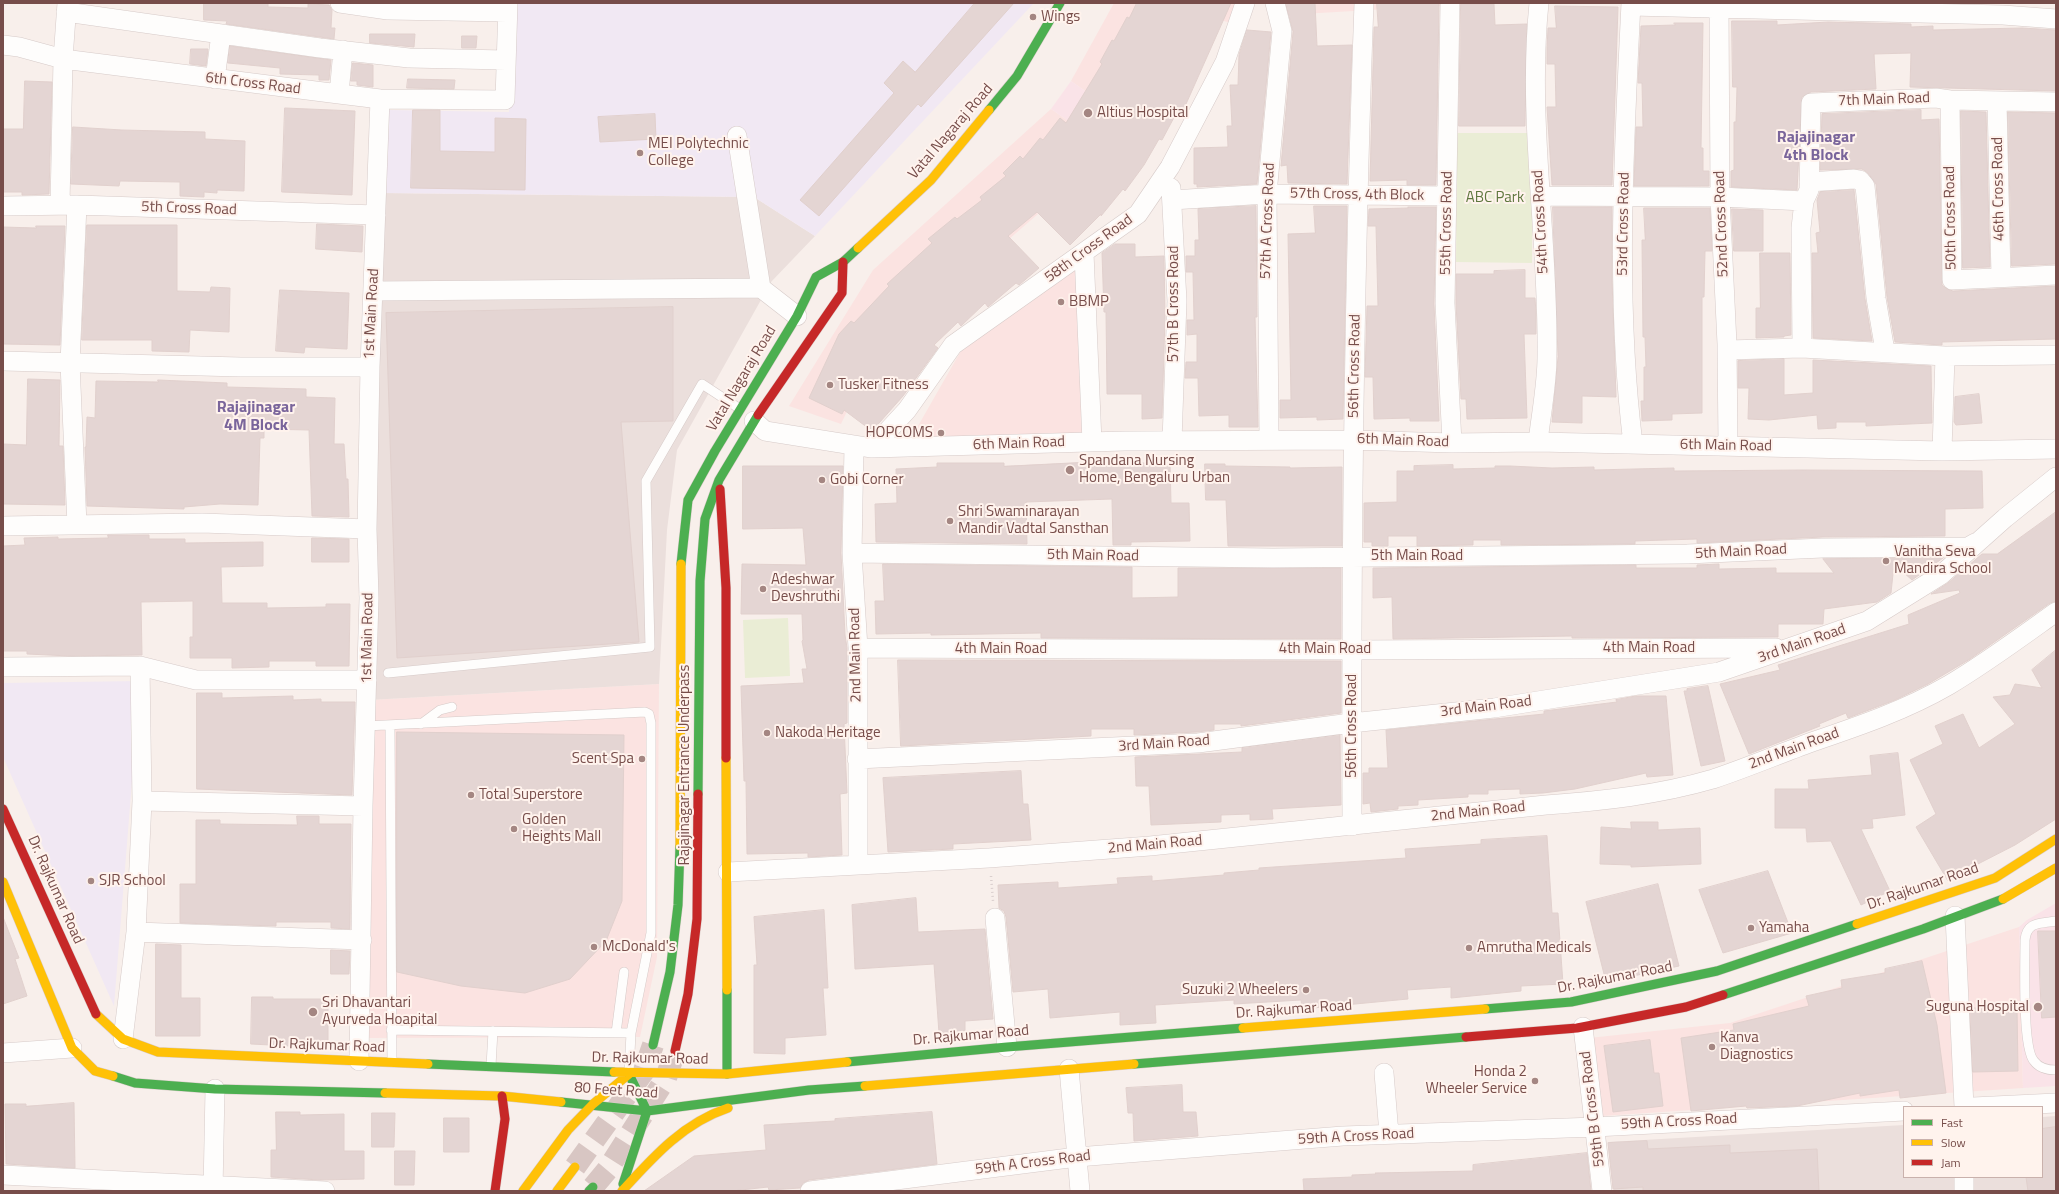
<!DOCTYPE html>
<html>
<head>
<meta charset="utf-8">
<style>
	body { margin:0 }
	#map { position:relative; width:2059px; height:1194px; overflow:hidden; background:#f8efeb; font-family:"Titillium Web",sans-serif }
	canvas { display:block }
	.frame { position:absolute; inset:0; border:4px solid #774d4a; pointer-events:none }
	.legend { position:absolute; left:1903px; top:1106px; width:140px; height:72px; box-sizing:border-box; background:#fff3ed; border:1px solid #c9b1ac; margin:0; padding:5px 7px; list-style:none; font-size:12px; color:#774d4a }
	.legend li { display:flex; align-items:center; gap:8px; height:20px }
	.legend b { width:20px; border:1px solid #c9b1ac }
</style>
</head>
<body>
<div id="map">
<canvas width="2059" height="1194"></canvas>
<div class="frame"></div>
<ul class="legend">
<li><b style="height:5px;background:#4caf50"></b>Fast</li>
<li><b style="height:5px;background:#ffc107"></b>Slow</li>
<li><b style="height:5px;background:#c62828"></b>Jam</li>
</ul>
</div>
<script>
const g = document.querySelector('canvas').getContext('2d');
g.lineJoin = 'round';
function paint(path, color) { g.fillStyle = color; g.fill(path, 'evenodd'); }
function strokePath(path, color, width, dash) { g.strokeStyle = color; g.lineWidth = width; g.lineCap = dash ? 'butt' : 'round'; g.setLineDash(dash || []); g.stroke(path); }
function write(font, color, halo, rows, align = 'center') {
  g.font = font + ' "Titillium Web",sans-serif'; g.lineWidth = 4; g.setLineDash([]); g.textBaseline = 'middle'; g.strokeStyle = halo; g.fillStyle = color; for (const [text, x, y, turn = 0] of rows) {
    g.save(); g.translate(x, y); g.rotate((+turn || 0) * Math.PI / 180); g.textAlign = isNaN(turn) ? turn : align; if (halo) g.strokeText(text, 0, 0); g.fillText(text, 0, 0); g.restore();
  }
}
const commercial = new Path2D(`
	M1114,3H1240L1233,24L1183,7L1125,119L1071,81Z
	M1284,3H1494L1284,15Z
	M1051,109L1106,147L1033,207L1038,214L873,357L841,424L789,406L873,270Z
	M1093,255L1098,434L910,440L962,349Z
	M659,684L657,957L640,1037L369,1038V700Z
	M2019,927L2023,1088L1602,1116L1589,1038L1730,1023Z`);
const industrial = new Path2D(`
	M384,193L754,197L815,236L771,282L677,450L667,530L659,684L369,700Z
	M2056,1116V1191H1614L1609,1142L1904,1125V1177H2042V1117Z`);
const education = new Path2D(`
	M513,3H1034L815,236L754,197L384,193L388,110L509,112Z
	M140,681L114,1006L3,757V683Z`);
const medical = new Path2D(`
	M1071,81L1125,119L1106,147L1051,109Z
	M2056,903V1086L2023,1088L2019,927L2027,920Z`);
const green = new Path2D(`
	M1457,133H1533L1532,263L1456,262Z
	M788,618L790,676L745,678L743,620Z`);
const building = new Path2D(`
	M204,3H268V7L308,8V4L329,5L332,10L331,28H335L334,39L226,24L227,21L204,20Z
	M975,3H1014L921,107L918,104L819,216L800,200L894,93L884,83L903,61L915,72Z
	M1137,3H1231L1182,113L1178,110L1162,140L1159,139L1144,165L1125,191L1123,189L1101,216V214L1070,245L1037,212L1008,236L1039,268L1019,285L1016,283L988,307L985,303L961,326L958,322L934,345L938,348L903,396L872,431L844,410L842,414L809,398L839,334L851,321L854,323L889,286L887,284L932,243L928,239L955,217L957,219L982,200L980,197L1006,176L1003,173L1020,156L1023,159L1040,138L1043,140L1060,118L1066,123L1102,64L1100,62L1112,40L1114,41L1127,17L1129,18Z
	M1286,3H1315L1317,46L1352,45L1347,184L1288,183L1287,165L1281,166L1293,32Z
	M1377,3H1439L1436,185H1407V180L1370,181L1374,27H1378Z
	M1461,4H1494L1495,25L1527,24L1525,126H1459Z
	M1555,6L1618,7L1612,185H1552L1547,107H1556L1555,64H1547V48L1548,28H1556Z
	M1732,21H1777V25L1828,22L1911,24V27L1933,26V30L2022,28L2056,30V91L1910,87L1911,53L1874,54L1876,89L1811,92L1802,97L1797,190L1731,187V171L1734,170V122H1736L1737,87H1733Z
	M1674,23H1703L1701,148H1703V171H1709V186H1634L1636,127H1643L1642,83H1638L1641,26L1675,25Z
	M1247,30L1271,32L1257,184L1197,187V184H1194V148L1228,147L1227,126H1232L1230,85H1238L1239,55Z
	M370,34H415L414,47L370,43Z
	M462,36H477L476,48H462Z
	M230,46L331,60L329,80H319V75L280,74V68L228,63Z
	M191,49H208L206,66L190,64Z
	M353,63L373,65V87L357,85V81H351Z
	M408,79L455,80L454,89L407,88Z
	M25,81L52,82L49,194L22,195V192H3V129H23Z
	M285,108L355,111L352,195L282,192Z
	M413,110H440V151L495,152V118L526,119L525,190L411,188Z
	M1921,110V120L1939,119L1942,285L1947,289L1953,291L2056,286V339L1942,342V345L1895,342L1887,297L1876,184L1868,173L1862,169L1820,170L1822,114Z
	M1961,111L1986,112L1990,267L1963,268Z
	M2008,112L2056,113V264L2012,266Z
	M655,114L656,139L600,142L598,117Z
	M73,127L122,130L205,132V139L245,141L244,191L217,190V193L204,192V197L180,196V182L120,181L119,186L71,184Z
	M1854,190L1865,299L1872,341L1813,338L1812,253H1818L1816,233L1820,232L1817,200L1820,192Z
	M1256,206L1257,317H1255L1258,427H1229V415L1199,416L1198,378H1185L1186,362H1197V334L1187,335V320H1194L1193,272H1186V256H1195V240H1199L1198,209Z
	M1314,206H1347L1343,419L1317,420V417L1280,418V400H1291L1288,234L1315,233Z
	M1408,207H1436L1434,304L1439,421H1410V418L1374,419L1373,377H1365L1367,306H1378L1376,226H1368L1369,209L1408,208Z
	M1553,207H1612V279L1616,397L1582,396V423L1552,422L1558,357Z
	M1644,208H1710L1712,251H1705L1704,297H1702V413L1672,414V420L1642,421L1641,401H1644V367H1646L1645,337H1643L1642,240H1645Z
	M1732,209L1763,210V251H1734Z
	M317,224L363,226L362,252L316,249Z
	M87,225H177V291L210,292L211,287L230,288L229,332L190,330L189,352L152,351V340H82Z
	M36,226H65L60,345L3,344V227L36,228Z
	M1115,244H1135V257L1164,256L1165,317L1162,418L1142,419V394H1107L1106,312H1104L1102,253Z
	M1760,253H1790L1791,335L1784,336V337L1756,338V308H1760Z
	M1525,270V298H1535L1536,313V334H1524L1527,418L1467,419L1466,399H1461L1456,303V274H1494V271Z
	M280,290L349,293L347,349L305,347L304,353L276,351Z
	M673,307V421L621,422L639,642L397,658L386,313Z
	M1784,359V395L1813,393V360L1931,366L1932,423L1866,426V422H1836V428L1818,429L1817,415L1769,420L1748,419L1749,388H1738V361Z
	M28,379L60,380L59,446H63L65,505L3,504V444L26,445Z
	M158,380L227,383V387L306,389V397L335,398L334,444H344L346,479H348L349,517L312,516L309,430L264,429V438H260L258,505L220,504L184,507V509L87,506L85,447H86L87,417L95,418L96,381L158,382Z
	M1979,394L1982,423L1956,425L1954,422L1955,397Z
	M1111,461H1127V463H1170L1171,503H1189L1190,541L1131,542V545H1113L1112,499L1026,502L1027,544L876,542L875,504L897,503L896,469L937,467V463H1004V466Z
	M1205,464H1225V466L1290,467V468L1342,467V546H1228L1226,500H1206Z
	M1453,465V469L1495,468V466H1510L1552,468L1594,467V470L1674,468V471L1802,470L1982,471L1983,508L1945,509V536L1823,537L1697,543V539L1635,541V544L1501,545V540H1473V545L1417,546V536H1388V546H1372V542H1364V503L1397,502V471H1414V466Z
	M743,466H843L841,553L845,635L847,648V723L844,724L847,793L840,794L842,855L808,857V853L747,854L746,781H744L741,686L804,683L802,669H807L802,641L803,640L802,614H741L742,564L806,565L803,528L743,529Z
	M2056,512V601L2050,603L1970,659L1928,684L1895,700L1848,718L1846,713L1819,724L1820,726L1749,754L1720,684L1780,670L1778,665L1909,624L1908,615L1960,593L1959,590L1931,594L1948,583L1982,554H1997Z
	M108,535H149V539H185V543L263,542V566L221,567L222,603H267V608L326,607V604H350L349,666H316V661H269V667L232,668V658H190V637H193V601L141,602L142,655L70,656L27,654V651H3V546L25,545L24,538L58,537V539L108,538Z
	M312,538L349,539V562H312Z
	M1943,558L1912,580L1894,564L1891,593L1877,602L1824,609L1823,624H1778V637L1572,638V636L1393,639L1392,597L1373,598V568L1636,565V568H1697V565L1719,564V569L1776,568V573H1834L1823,559Z
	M883,564L1132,567V598L1178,597V568H1341V639L1041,638V633L931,635V633L876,634L875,601H884Z
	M2056,650V819L2015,845L1974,866L1976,870L1971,873L1948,881L1916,827L1936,814L1910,760L1943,744L1935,726L1963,714L1979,748L2015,724L1993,697L2010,695L2015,684L2042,688L2032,670Z
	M898,660L1341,661V713L1241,726V724H1214V730L1197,732L1134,735V729H1091V736L901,746Z
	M1708,686L1725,761L1701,766L1684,691H1687V689Z
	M197,693H222V698L293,696V700L321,699V702H355L352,795L197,789Z
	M1636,696H1666L1673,775L1647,777L1646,773L1575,789L1543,793L1520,794V789L1488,790V794H1468V797L1418,800V805L1398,806V809L1371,812L1370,803L1363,804V773H1369V768H1388L1386,730L1544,714V711L1617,702L1616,700Z
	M397,732L624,735L622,901L606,941L570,979L525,993L461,986L397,972Z
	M1340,735L1341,805L1272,809L1273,819L1250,820V814L1221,815V822L1151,825L1149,786H1136L1135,757L1242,752V748Z
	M1898,753L1905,815L1872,819L1873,828L1861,829L1890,891L1861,905L1831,841L1807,842L1806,828H1775V789H1809L1808,780L1872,775L1870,756Z
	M1021,771L1023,804H1028L1031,840L953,844V849L888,852L883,778Z
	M297,816H319V824H351L350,929L331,928V922H276V926L180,923V884H196V820H220V824L297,825Z
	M1631,822H1658V830L1700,828L1701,864L1631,867V865L1600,864L1601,827L1631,829Z
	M1547,836L1552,913H1558L1563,984L1521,986V991L1451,998V987L1407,990L1408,999L1302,1009L1301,1000L1234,1004V1000L1155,1005L1156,1023L1120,1025V1012L1050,1018L1048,989L1013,992L1006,917L1004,911L999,908L998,885L1058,882V888L1118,884L1117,878L1152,876V881L1224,875V873L1259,870V868L1406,858L1405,849L1481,844V840Z
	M1768,871L1792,933L1723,953L1699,890Z
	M1658,884L1679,966L1606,982L1586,902Z
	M916,898L918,932L985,929L993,1019L965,1021V1031L939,1033L934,964L855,969L852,905Z
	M824,910L828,988H823L826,1035L785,1038V1054L754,1053V965H757L754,917Z
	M3,917L19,958L15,959L27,996L3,1004Z
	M2038,931H2056V1017L2042,1018Z
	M156,944L181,945V998H200V1036H156Z
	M331,950L350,951L349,974H331Z
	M1922,961L1937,1025L1946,1093L1900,1098L1899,1090L1860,1096V1093L1797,1106L1747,1108L1746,1106L1691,1111L1681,1038L1734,1030L1733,1024L1809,1006L1806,996L1842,988L1841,980L1885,973V969Z
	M252,997H273V999H328V1048L251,1044Z
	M1970,1008H2017L2018,1071L1973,1072Z
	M1650,1040L1654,1073H1659L1663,1106L1613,1112L1604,1046Z
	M1182,1085L1183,1112H1196L1198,1136L1134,1141L1133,1113H1128L1126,1088Z
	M74,1103L75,1168L6,1164L5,1104H26V1106Z
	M276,1112H300V1115L344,1114V1151H364V1179L320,1180L271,1177V1150H276Z
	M932,1112L937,1164L809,1180L803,1183L800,1188L769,1190L768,1187L732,1191H644L694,1156L766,1150L764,1125L835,1121V1119Z
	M372,1113H395L394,1147H372Z
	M444,1118H469V1152H444Z
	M2056,1127V1191H2028L2026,1177H2042V1129Z
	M1647,1141L1648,1149L1730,1145V1153L1817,1149L1819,1191H1643V1187L1613,1189L1608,1143Z
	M395,1151H415L414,1185H395Z
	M1587,1153L1591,1191H1304L1303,1179L1352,1177V1175L1376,1174L1375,1173L1473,1171V1165Z`);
const secondaryTunnel = new Path2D(`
	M575,1167L644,1071L653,1045
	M593,1187L608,1169L666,1078L675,1051`);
const path = new Path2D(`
	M991,876L993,901`);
const lane = new Path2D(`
	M388,673L650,647L646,481L702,384L740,409
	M421,724L440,710L452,707
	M366,726L645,712L649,714L651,723V933L631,1033L629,1073
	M390,726L392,1062
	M2056,921C2040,924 2027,921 2025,940C2025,961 2022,1048 2034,1061C2039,1068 2048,1070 2056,1070
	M391,1030L631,1033
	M616,1033L624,972
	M491,1066L493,1031`);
const street = new Path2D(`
	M340,3L388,10L507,12
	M1450,3L1445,303L1452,443
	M1631,3C1624,149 1615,298 1633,444
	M1719,3L1720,197L1727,344L1728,446
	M1631,6L2003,15L2056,19
	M66,12L320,48L409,58L506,60
	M3,45L19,47L63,59L339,94L380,99L505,100L508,3
	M215,79L221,34
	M339,94L343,50
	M1950,100L1952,280L2056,275
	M1997,101L2001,277
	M737,136L761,288
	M1809,182L1854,179L1860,180L1865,186L1876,298L1885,351
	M1171,188L1177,301L1172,441
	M1540,196L1720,197L1804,201
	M1172,200L1267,194L1447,196
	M60,205L63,59L67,3
	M3,206L77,205L376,215
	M1084,253L1092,442
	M374,291L761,288L797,316
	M1802,348L1801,228L1804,201L1809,190L1811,103L1936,98L1950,100L2056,102
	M1727,350L1802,348L1945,356L2056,355
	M3,361L241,367H370
	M754,421L765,431L872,448L1125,441L1354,440L1452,443L1538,442L1942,451L2056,449
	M1269,440L1267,194L1282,31L1275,3
	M1538,442C1541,414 1547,385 1547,357C1549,239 1527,121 1539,3
	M854,445L852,553L858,648V865
	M872,448L907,410L953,345L1138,214L1170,167L1225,62L1245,3
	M1942,451L1945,356
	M77,525L70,363L77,205
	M3,526L202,523L367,529
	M852,553L1273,558L1687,554L1823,548L1968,547L1975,543
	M858,648L1352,650L1776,648
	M3,667L140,666L196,680H367
	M857,759L1198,743L1351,723L1494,708L1719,672L1867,621L1941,575L2005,518L2056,477
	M142,801L363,806
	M1352,826C1351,552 1354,277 1364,3
	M728,872L989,858L1150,846L1546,805C1602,801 1658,795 1713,779C1746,768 1779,754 1812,742C1859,726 1906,710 1949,685C1986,663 2021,637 2056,612
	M1955,916L1964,1107
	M995,918L1007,1047
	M136,932L362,940
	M1583,1027L1602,1191
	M123,1039L136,932L142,801L140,666
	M3,1053L72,1048
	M359,1061L363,806L369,598L367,529L370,367L380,99
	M1069,1069L1080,1191
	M1384,1073L1389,1134
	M1973,1107L2056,1103
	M3,1175L325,1191
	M213,1191L215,1089
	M810,1191L1077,1157L1343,1136L1595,1127L1904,1111
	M1964,1191V1177`);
const fast = new Path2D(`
	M989,110L1017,76L1060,3
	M681,564L688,500L715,451L797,316L816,277L843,262L858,248
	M698,794L700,581L705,519L719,480L758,415
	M727,990V1074
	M1723,995L1923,929L2003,899
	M1485,1009L1571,1002L1717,971L1857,924
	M653,1045L670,972L678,905L680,846
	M847,1062L1007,1047L1243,1028
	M428,1064L614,1072
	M1134,1064L1466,1037
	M113,1076L135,1083L215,1089L385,1093
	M561,1102L647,1111L809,1090L865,1086
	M623,1184L647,1111L629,1074
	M589,1191L593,1187`);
const slow = new Path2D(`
	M858,248L931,180L989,110
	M726,758L727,990
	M680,846L681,564
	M3,882L72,1048L95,1071L113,1076
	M2003,899L2056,868
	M1857,924L1995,878L2056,839
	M96,1014L123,1039L158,1052L428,1064
	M1243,1028L1485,1009
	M614,1072L727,1074L847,1062
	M865,1086L1134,1064
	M385,1093L502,1096L561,1102
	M523,1191L568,1130L593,1104L629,1074
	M557,1191L575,1167
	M622,1191C653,1157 683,1123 728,1108`);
const jam = new Path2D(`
	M758,415L842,293L843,262
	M720,489L726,588V758
	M3,809L96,1014
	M1466,1037L1577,1028L1686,1007L1723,995
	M675,1051L688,994L697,919L698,794
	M495,1191L505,1119L502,1096`);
const markers = [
	[1033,17,4,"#a48682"],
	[1088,113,5,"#a48682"],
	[640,153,4,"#a48682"],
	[1061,302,4,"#a48682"],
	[830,385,4,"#a48682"],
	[941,433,4,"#a48682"],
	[1070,470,5,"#a48682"],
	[822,480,4,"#a48682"],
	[950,521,4,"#a48682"],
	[1886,561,4,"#a48682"],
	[763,589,4,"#a48682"],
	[767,733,4,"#a48682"],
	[642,759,4,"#a48682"],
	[471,795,4,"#a48682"],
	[514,829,4,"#a48682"],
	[91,881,4,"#a48682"],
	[1751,928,4,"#a48682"],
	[594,947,4,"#a48682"],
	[1469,948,4,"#a48682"],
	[1306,990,4,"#a48682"],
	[2038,1007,5,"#a48682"],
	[313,1012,5,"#a48682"],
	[1712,1047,4,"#a48682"],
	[1535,1081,4,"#a48682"]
];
const poiNames = [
	["Wings",1041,17],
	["Altius Hospital",1097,113],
	["MEI Polytechnic",648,144],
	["College",648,161],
	["BBMP",1069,302],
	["Tusker Fitness",838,385],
	["HOPCOMS",933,433,"right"],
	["Spandana Nursing",1079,461],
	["Home, Bengaluru Urban",1079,478],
	["Gobi Corner",830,480],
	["Shri Swaminarayan",958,512],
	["Mandir Vadtal Sansthan",958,529],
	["Vanitha Seva",1894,552],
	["Mandira School",1894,569],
	["Adeshwar",771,580],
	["Devshruthi",771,597],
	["Nakoda Heritage",775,733],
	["Scent Spa",634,759,"right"],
	["Total Superstore",479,795],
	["Golden",522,820],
	["Heights Mall",522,837],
	["SJR School",99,881],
	["Yamaha",1759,928],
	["McDonald's",602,947],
	["Amrutha Medicals",1477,948],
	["Suzuki 2 Wheelers",1298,990,"right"],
	["Sri Dhavantari",322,1003],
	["Ayurveda Hoapital",322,1020],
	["Suguna Hospital",2029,1007,"right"],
	["Kanva",1720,1038],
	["Diagnostics",1720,1055],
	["Honda 2",1527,1072,"right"],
	["Wheeler Service",1527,1089,"right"]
];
const streetNames = [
	["6th Cross Road",253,84,7],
	["7th Main Road",1884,100,-2],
	["Vatal Nagaraj Road",951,132,-49],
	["46th Cross Road",1999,189,-91],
	["57th Cross, 4th Block",1357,195,1],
	["5th Cross Road",189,209,2],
	["50th Cross Road",1951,218,-91],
	["57th A Cross Road",1268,221,-88],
	["54th Cross Road",1541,222,-93],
	["55th Cross Road",1447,223,-89],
	["53rd Cross Road",1624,224,-89],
	["52nd Cross Road",1722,224,-92],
	["58th Cross Road",1089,249,-36],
	["57th B Cross Road",1174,304,-90],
	["1st Main Road",372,314,-87],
	["56th Cross Road",1355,366,-89],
	["Vatal Nagaraj Road",742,379,-59],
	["6th Main Road",1403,441,2],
	["6th Main Road",1019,444,-2],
	["6th Main Road",1726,446,1],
	["5th Main Road",1741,552,-3],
	["5th Main Road",1093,556,1],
	["5th Main Road",1417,556],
	["1st Main Road",368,638,-89],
	["3rd Main Road",1802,644,-19],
	["4th Main Road",1649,648],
	["4th Main Road",1001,649],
	["4th Main Road",1325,649],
	["2nd Main Road",856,655,-91],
	["3rd Main Road",1486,707,-7],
	["56th Cross Road",1352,726,-90],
	["3rd Main Road",1164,744,-4],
	["2nd Main Road",1794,749,-20],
	["Rajajinagar Entrance Underpass",685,765,-90],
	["2nd Main Road",1478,812,-6],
	["2nd Main Road",1155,845,-5],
	["Dr. Rajkumar Road",1923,887,-19],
	["Dr. Rajkumar Road",55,890,66],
	["Dr. Rajkumar Road",1615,978,-11],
	["Dr. Rajkumar Road",1294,1010,-4],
	["Dr. Rajkumar Road",971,1036,-5],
	["Dr. Rajkumar Road",327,1046,2],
	["Dr. Rajkumar Road",650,1059,1],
	["80 Feet Road",616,1091,4],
	["59th B Cross Road",1593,1109,-97],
	["59th A Cross Road",1679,1122,-3],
	["59th A Cross Road",1356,1137,-3],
	["59th A Cross Road",1033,1163,-7]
];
const parkNames = [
	["ABC Park",1495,198]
];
const neighbourhoodNames = [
	["Rajajinagar",1816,138],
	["4th Block",1816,156],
	["Rajajinagar",256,408],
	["4M Block",256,426]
];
paint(commercial, '#fbe3e1');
paint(industrial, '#ebdfdc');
paint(education, '#f1e8f3');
paint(medical, '#fae3e8');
paint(green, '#eaedd5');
paint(building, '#e4d5d3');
strokePath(building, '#e1d0cd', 1);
strokePath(secondaryTunnel, '#d8c6c3', 22, [22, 11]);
strokePath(lane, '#d6cac8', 10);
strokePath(street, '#d6cac8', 20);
strokePath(fast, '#d9ccc9', 10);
strokePath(slow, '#d9ccc9', 10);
strokePath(jam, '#d9ccc9', 10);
strokePath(path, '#dacfce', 2.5, [1, 3]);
strokePath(lane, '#fefdfc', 9);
strokePath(street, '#fefdfc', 19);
strokePath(fast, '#4caf50', 9);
strokePath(slow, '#ffc107', 9);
strokePath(jam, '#c62828', 9);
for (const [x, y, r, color] of markers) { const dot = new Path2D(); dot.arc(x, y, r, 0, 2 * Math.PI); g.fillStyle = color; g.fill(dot); strokePath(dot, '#fff3ed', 1.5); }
write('15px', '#774d4a', '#fff3ed', poiNames, 'left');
write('15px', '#774d4a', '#fff3ed', streetNames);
write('15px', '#5f773e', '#fff3ed', parkNames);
write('bold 16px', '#7a659b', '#fff3ed', neighbourhoodNames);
</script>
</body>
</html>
